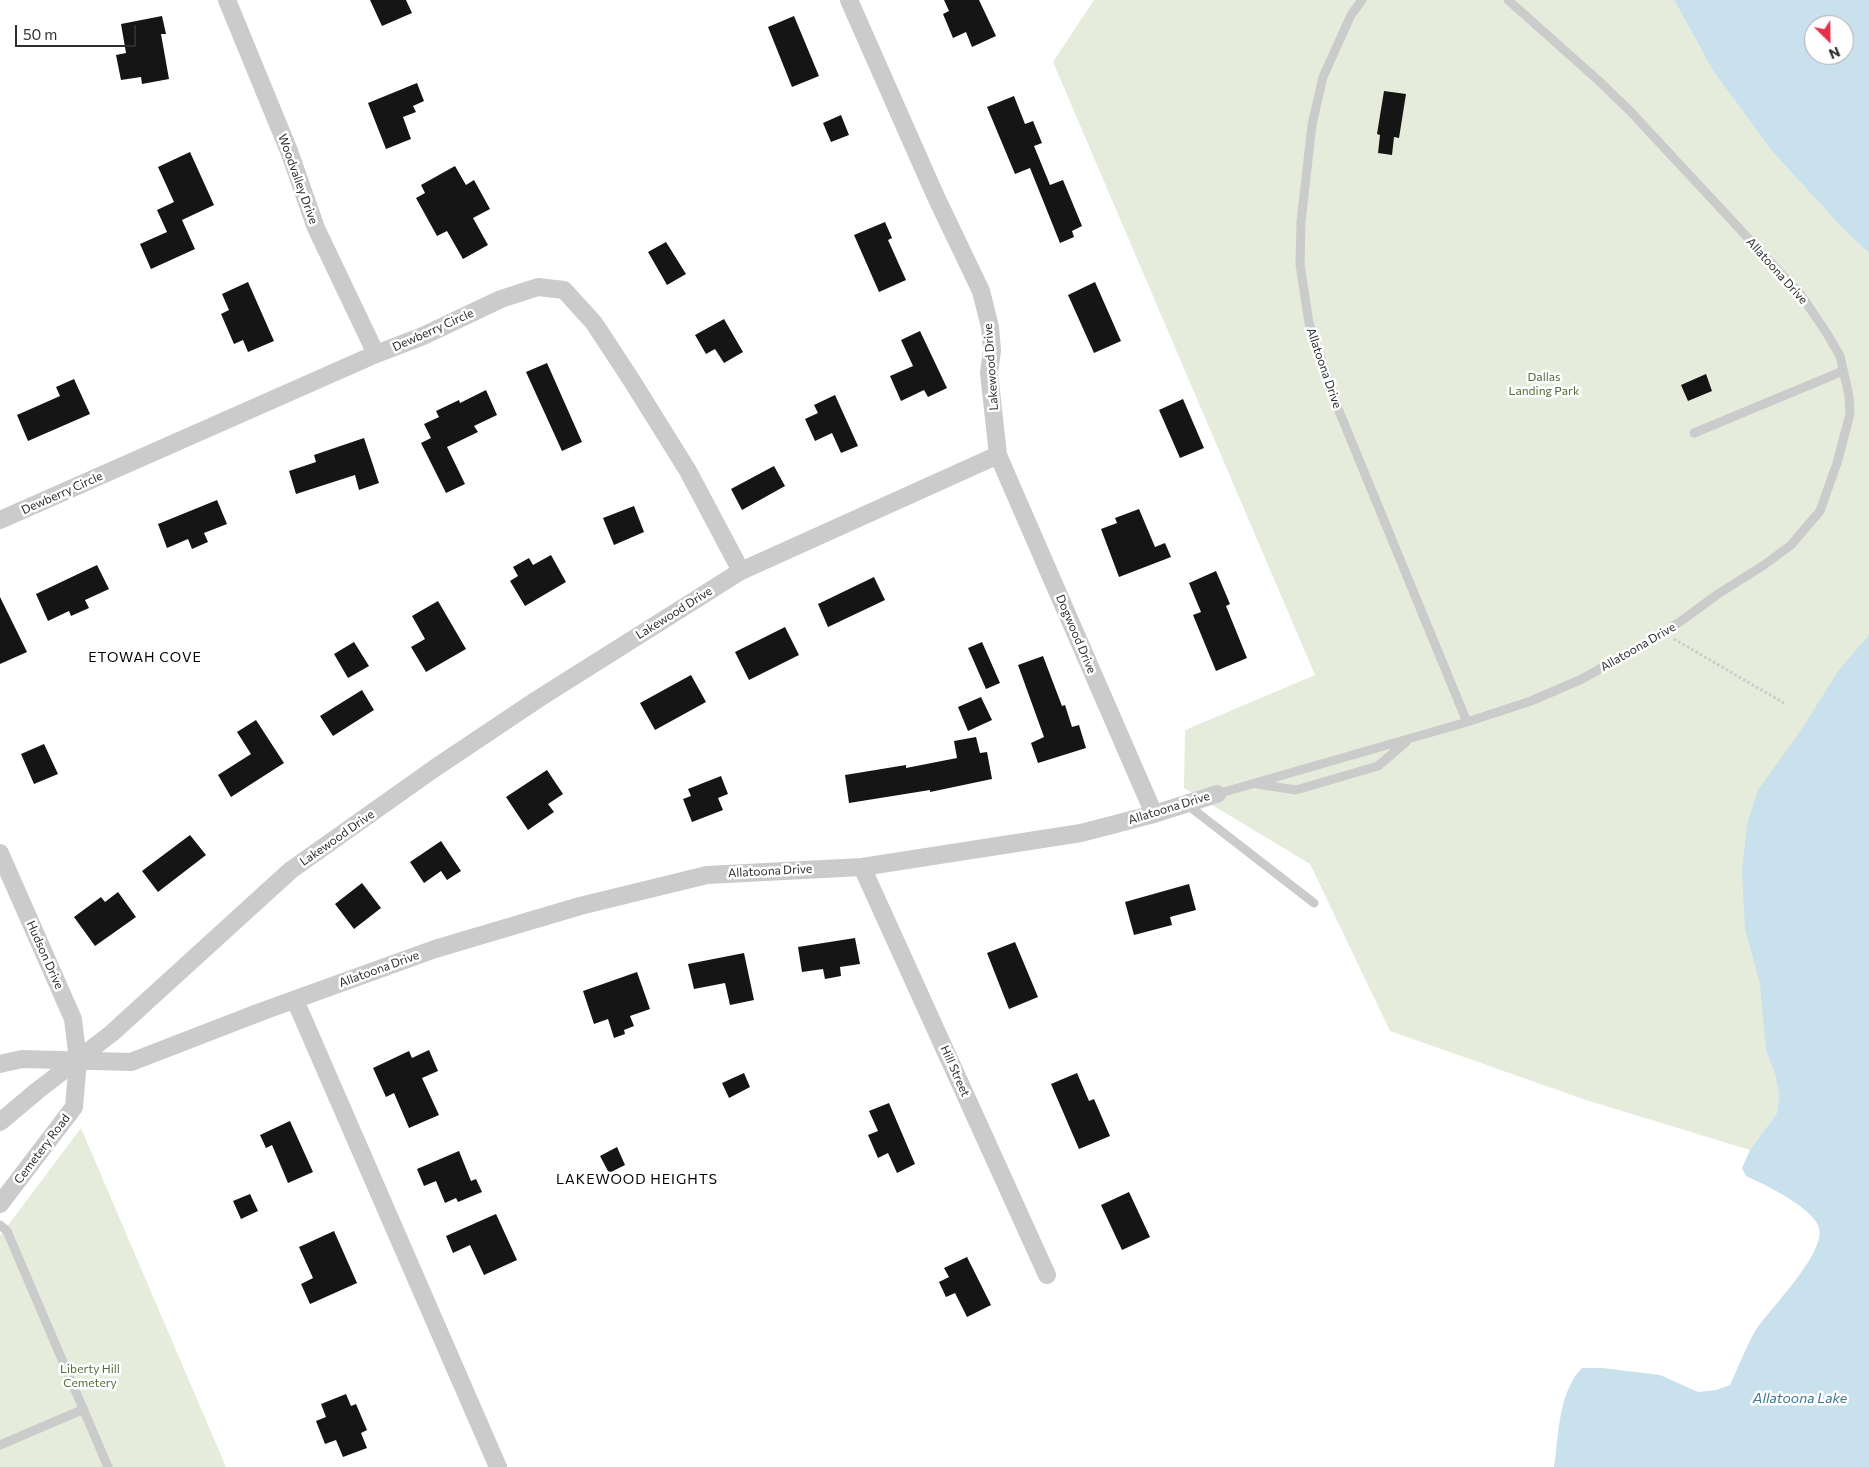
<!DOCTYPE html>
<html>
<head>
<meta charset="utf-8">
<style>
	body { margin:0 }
	#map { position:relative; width:1869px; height:1467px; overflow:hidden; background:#fff; font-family:Commissioner,sans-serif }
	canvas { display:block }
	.north { position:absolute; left:1804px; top:15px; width:50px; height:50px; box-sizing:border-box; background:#fff; border:1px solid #ababab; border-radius:50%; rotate:157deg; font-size:14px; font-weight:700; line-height:20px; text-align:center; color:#2e2e2e }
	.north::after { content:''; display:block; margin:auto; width:18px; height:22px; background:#e72e4d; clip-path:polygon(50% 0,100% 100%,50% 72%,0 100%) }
	.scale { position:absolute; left:15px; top:25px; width:121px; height:22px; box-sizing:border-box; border:2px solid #2e2e2e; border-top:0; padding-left:6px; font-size:15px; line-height:18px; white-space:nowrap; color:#2e2e2e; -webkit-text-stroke:4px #fff; paint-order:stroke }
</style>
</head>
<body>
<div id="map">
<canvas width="1869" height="1467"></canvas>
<div class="north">N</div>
<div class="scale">50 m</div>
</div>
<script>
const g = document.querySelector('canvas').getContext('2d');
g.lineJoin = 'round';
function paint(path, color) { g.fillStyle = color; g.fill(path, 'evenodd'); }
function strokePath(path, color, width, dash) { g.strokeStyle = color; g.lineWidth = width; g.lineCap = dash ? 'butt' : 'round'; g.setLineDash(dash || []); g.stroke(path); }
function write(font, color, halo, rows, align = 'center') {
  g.font = font + ' Commissioner,sans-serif'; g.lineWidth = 5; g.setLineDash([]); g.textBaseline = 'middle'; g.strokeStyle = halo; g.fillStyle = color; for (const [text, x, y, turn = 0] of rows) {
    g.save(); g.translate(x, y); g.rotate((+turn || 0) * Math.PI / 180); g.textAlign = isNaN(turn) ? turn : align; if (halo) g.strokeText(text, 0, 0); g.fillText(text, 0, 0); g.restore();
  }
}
const green = new Path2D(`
	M1094,0H1674L1712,69L1770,149L1846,232L1869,253V638L1764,1018L1766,1051L1775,1074L1779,1095L1777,1113L1750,1150L1586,1100L1390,1031L1310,864L1184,788L1185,730L1315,675L1053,62Z
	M81,1128L226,1467H0V1236Z`);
const water = new Path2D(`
	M1674,0H1869V253L1846,232L1770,149L1712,69ZM1814,25H1844V55H1814Z
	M1869,635V1467H1554C1559,1434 1558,1393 1582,1368H1602L1660,1375L1698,1392L1716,1390L1730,1385C1738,1368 1745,1349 1754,1333C1768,1310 1826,1254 1819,1228C1814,1208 1764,1184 1746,1176L1742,1168L1750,1150L1777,1113L1779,1095L1775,1074L1766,1051L1760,984L1745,929L1742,872L1747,824L1758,790L1795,739L1839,670Z`);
const building = new Path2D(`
	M370,0H406L412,13L382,26Z
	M944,0H979L996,36L972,47L966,32L953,38L943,14L949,11Z
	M162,16L166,34H161L169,79L142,84L141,77L121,80L116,55L126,53L121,24Z
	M794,16L819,76L792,87L768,27Z
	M417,83L424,101L413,106L416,112L403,117L411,139L386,149L368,103Z
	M1384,91L1406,94L1399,138L1394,137L1392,155L1378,153L1380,135L1377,134Z
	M1014,96L1025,124L1033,121L1042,143L1034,146L1050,185L1063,180L1082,226L1072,231L1074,237L1060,243L1030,168L1015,174L987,107Z
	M841,115L849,135L831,142L823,123Z
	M190,152L214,205L182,220L195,249L151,269L140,244L167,232L157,210L174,202L158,167Z
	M455,166L466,185L474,180L490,209L473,218L488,245L463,259L447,231L437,236L416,198L425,193L421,185Z
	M885,222L892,238L888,240L906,280L879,292L854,235Z
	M666,242L686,274L667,285L648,252Z
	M248,282L274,341L248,352L243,340L234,344L221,314L229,310L222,294Z
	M1095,282L1121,341L1094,353L1068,295Z
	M724,319L743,352L724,363L715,349L706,354L695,335Z
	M920,331L947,388L928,397L924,390L901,401L890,376L913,366L901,340Z
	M547,363L582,442L562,451L526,372Z
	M1706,374L1712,391L1688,401L1681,385Z
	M74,379L90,414L28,441L17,415L60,396L56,387Z
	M486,390L497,415L474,426L478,432L447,447L465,484L446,493L421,443L431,438L424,424L439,417L436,411L459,400L460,403Z
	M835,395L858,446L841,453L832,433L815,441L805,419L818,413L814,405Z
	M1183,399L1204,448L1180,458L1159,410Z
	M364,438L379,483L359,490L355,475L296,494L289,471L316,462L314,455Z
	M774,466L785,486L742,510L731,489Z
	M217,500L227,524L204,533L208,542L192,549L188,539L167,548L158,524Z
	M634,506L644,532L614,545L603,518Z
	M1139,509L1155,547L1165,543L1171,557L1119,577L1101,529L1117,523L1115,518Z
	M551,555L566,582L525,606L510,581L518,576L513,567L529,558L533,565Z
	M97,565L109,589L85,600L89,608L71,616L69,611L48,621L36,594Z
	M1216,571L1230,604L1226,606L1247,658L1216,671L1193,615L1201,612L1189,583Z
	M874,577L885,600L828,627L818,604Z
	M0,597L27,652L0,664Z
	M438,601L466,649L426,672L411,647L425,639L412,616Z
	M785,627L799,655L749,680L735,652Z
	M354,642L369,666L348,678L334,654Z
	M982,642L1000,683L986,689L968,648Z
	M1043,656L1062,706L1065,705L1072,727L1079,725L1086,748L1038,763L1031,743L1044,737L1018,665Z
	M691,675L706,702L655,730L640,703Z
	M362,690L374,710L333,736L320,716Z
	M981,697L992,720L968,731L958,707Z
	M256,720L284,763L231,797L218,775L251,754L237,732Z
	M976,737L980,753L987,752L992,779L930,792V790L849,803L845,775L906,765V768L957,758L954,741Z
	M44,744L58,774L34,784L21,754Z
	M547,770L563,794L548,804L554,812L528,830L506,797Z
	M721,776L728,794L718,798L723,810L692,822L683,799L691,796L688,789Z
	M190,835L206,855L158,892L142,871Z
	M441,841L461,871L447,880L441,871L424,883L410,862Z
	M362,883L381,908L354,929L335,904Z
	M1189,884L1196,910L1170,917L1172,925L1134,935L1125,902Z
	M118,892L136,917L95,946L74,917L101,897L105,902Z
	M855,938L860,964L840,967L841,976L825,979L823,969L802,972L798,947Z
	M1015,942L1038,997L1009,1009L987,953Z
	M744,953L754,1000L730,1005L725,983L694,989L688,964Z
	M637,972L650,1009L630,1016L634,1026L624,1030L625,1034L614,1038L608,1019L594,1024L583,991Z
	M429,1050L438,1071L422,1078L439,1115L409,1128L394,1093L386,1097L373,1068L409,1051L412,1058Z
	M744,1073L750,1087L729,1098L722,1083Z
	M1077,1073L1089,1101L1094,1099L1110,1136L1079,1149L1051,1084Z
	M889,1103L915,1164L897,1173L888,1153L878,1158L868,1135L878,1131L869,1111Z
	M290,1121L313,1172L288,1183L272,1145L266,1148L260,1135Z
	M617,1147L625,1165L609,1173L600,1156Z
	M459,1151L471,1181L476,1179L482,1192L458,1202L456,1198L445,1203L436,1181L424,1186L417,1169Z
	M1129,1192L1150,1237L1122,1250L1101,1205Z
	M250,1194L258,1211L241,1219L233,1201Z
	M496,1214L517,1260L484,1275L470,1245L453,1253L446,1236Z
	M334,1231L357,1283L310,1304L301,1284L313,1278L299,1247Z
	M967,1257L991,1305L967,1317L955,1293L946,1297L939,1282L949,1277L944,1268Z
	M346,1394L351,1406L356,1404L367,1430L361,1433L367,1448L343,1457L336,1440L325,1444L316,1421L326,1417L321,1404Z`);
const path = new Path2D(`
	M1674,639L1784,703`);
const service = new Path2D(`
	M1362,0L1351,15L1323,77L1312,125L1301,221L1300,264L1309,323L1339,411L1467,722
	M1694,433L1843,371
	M1257,784L1296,790L1378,766L1406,742
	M1217,794L1467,722L1531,701L1582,679L1663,633L1684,619L1718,594L1764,565L1791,545L1820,511L1837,463L1850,414L1849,396L1840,356L1826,332L1801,295L1630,111L1599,81L1508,0
	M1185,803L1314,903
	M0,1225L7,1231L108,1467
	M0,1445L84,1409`);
const minor = new Path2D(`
	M227,0L289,151L316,228L376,354
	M849,0L936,197L981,291L990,327L992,350L989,373L998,455L1154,814
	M0,520L376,354L423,336L501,299L538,287L564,290L594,323L632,381L688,471L741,571
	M0,853L73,1019L78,1060L74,1107L0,1204
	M862,867L1047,1275
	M295,1000L498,1467
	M0,1064L22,1059L131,1062L263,1011L435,949L580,906L707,875L862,867L1081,833L1154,814L1217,794
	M0,1122L37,1091L112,1033L291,870L435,768L538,699L741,571L998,455`);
const streetNames = [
	["Woodvalley Drive",298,179,70],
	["Allatoona Drive",1777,271,48],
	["Dewberry Circle",433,330,-24],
	["Lakewood Drive",991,367,-94],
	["Allatoona Drive",1324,368,71],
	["Dewberry Circle",62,493,-24],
	["Lakewood Drive",674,613,-32],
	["Dogwood Drive",1076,634,67],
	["Allatoona Drive",1638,647,-30],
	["Allatoona Drive",1169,808,-17],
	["Lakewood Drive",337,838,-35],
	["Allatoona Drive",770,871,-3],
	["Hudson Drive",45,955,66],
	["Allatoona Drive",379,969,-20],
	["Hill Street",955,1071,66],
	["Cemetery Road",42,1149,-53]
];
const parkNames = [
	["Dallas",1544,377],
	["Landing Park",1544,391],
	["Liberty Hill",90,1369],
	["Cemetery",90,1383]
];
const neighbourhoodNames = [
	["ETOWAH COVE",145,657],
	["LAKEWOOD HEIGHTS",637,1179]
];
const waterNames = [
	["Allatoona Lake",1800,1398]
];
paint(green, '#e6ecdc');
paint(water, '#c8e1ec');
paint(building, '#151515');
strokePath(path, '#cbcbcb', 3, [2.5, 2.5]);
strokePath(service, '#cbcbcb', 9);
strokePath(minor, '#cbcbcb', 18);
write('12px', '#2e2e2e', '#fff', streetNames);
write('12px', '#566b3b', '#fff', parkNames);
g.letterSpacing = '1px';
write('14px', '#000', '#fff', neighbourhoodNames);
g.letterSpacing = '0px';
write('italic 14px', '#3b7891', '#fff', waterNames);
</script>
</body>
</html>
